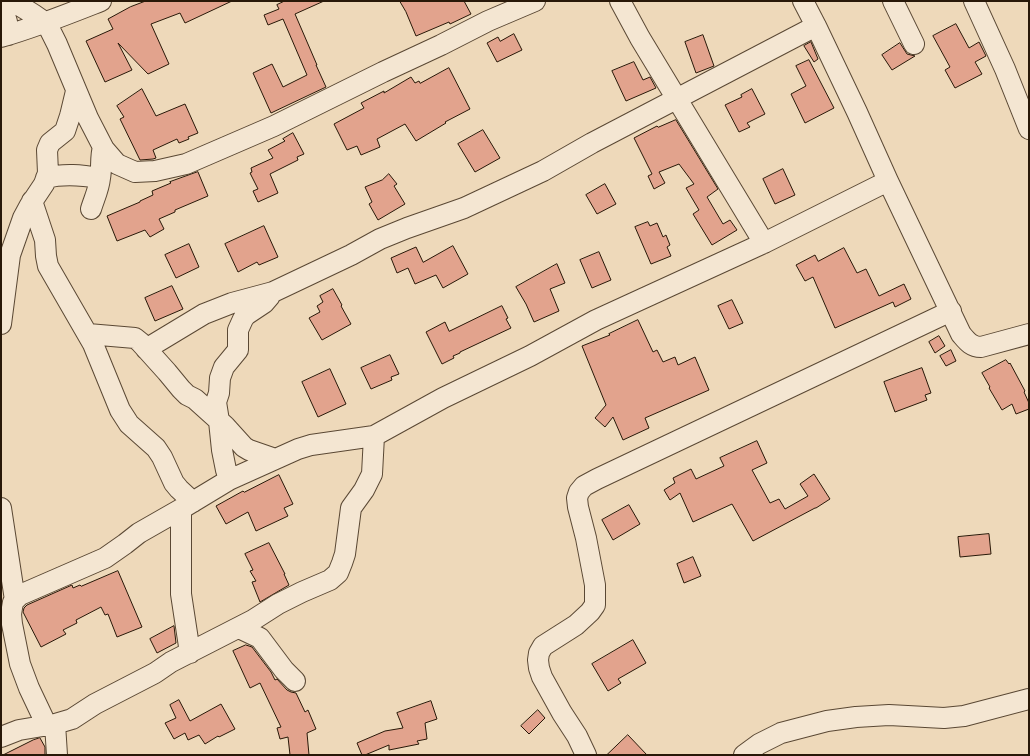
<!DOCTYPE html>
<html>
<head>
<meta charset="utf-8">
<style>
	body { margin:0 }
	#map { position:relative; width:1030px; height:756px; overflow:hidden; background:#eed9ba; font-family:"Libre Bodoni",serif }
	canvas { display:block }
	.frame { position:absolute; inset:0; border:2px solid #281808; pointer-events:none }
</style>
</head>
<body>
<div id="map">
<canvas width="1030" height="756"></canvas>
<div class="frame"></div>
</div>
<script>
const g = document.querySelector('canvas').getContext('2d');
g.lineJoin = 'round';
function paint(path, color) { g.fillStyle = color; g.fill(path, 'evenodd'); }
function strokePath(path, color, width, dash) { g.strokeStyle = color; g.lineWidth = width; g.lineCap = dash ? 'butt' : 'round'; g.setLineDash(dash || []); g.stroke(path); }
const building = new Path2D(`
	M146,1H232L185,23L180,13L151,24L169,64L148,74L118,43L132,70L105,82L86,41L113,29L108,19L130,7Z
	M285,1H324L295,14L317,65H316L326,87L271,113L253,73L272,64L283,87L307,75L283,19L268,25L264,15L279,9L277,5Z
	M400,1H464L471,14L450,24L449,22L416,36L406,12Z
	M956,24L969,48L979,42L986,56L975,62L982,74L955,88L945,70L950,67L933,36Z
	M514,34L522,50L497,62L487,43L498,37L500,41Z
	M703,35L714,66L696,73L685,42Z
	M811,42L818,59L814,62L804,46Z
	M900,43L907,54L915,56L892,70L882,55Z
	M809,60L834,108L805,123L791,94L806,86L796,66Z
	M634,62L643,80L650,77L656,88L626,101L612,71Z
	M449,68L470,109L445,122L446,123L416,141L405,124L377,139L380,147L361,155L357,146L347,150L334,124L364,108L361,103L384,91V93L411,77L415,83L419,81L420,83Z
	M142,89L156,116L185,104L198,133L188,137L189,139L179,143L177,139L153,150L156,158L153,159L140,160L120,119L124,117L117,106Z
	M752,89L765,114L747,123L750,127L739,132L725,105L742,97L741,95Z
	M676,120L718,189L707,197L723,224L730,220L737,230L712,245L693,214L699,210L686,188L694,184L679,164L659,172L665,183L654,189L648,176L652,174L634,138L657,126L658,127Z
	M483,130L500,158L475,172L458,144Z
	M293,133L304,154L297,157L298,160L270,174L278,193L258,202L253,191L258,189L250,173L252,172L251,168L273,158L268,150L285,141L283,139Z
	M783,169L795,195L775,204L763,179Z
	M198,172L208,196L175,210V212L159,219L164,229L150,237L145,230L117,241L107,216L140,202V201L153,195L152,191L171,183L170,182Z
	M389,174L397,184L394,186L405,204L378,220L369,204L372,202L365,187L382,180Z
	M605,184L616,204L597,214L586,195Z
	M648,222L650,226L657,223L663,237L666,235L670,245L667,247L671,256L651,264L635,227Z
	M264,226L278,257L259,265L257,262L238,272L225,244Z
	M189,244L199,267L176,278L165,255Z
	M453,246L468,274L443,288L436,275L415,284L408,268L397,273L391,258L416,247L423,262Z
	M844,248L857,273L866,269L879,296L904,284L911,299L895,307L893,302L835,328L813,277L805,281L796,265L815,255L818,261Z
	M599,252L611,280L592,288L580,260Z
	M557,264L565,283L550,289L559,311L534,322L526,304L516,287Z
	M172,286L183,309L155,321L145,298Z
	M333,289L342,305L341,306L351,324L322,340L309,318L320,312L317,306L323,302L320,296Z
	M732,300L743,323L729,329L718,306Z
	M502,306L508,318L506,319L511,328L460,352V353L453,356L454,358L442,364L426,332L445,322L449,331Z
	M638,320L653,352L657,350L663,362L675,357L678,365L695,357L709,390L645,418L649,428L623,440L613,417L605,427L595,418L606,405L582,346L610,335L609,334Z
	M939,336L945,346L935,353L929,342Z
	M951,350L956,361L946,366L940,356Z
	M390,355L399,374L391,377L392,380L371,389L361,368Z
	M1006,360L1009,364L1010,363L1025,391L1024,392L1029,403V409L1016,414L1012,404L1002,410L989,388L990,387L982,373Z
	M922,368L931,393L925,395L927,400L895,412L884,382Z
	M330,369L346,404L318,417L302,382Z
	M757,441L767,463L752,470L770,503L779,499L785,509L808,496L800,484L814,474L830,499L816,508H815L753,541L732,504L693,522L680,493L670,500L664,490L675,483L673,478L691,469L696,479L724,466L720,458Z
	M279,475L293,504L284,508L288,516L256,531L248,512L226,524L216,506L243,491L244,492Z
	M629,505L640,524L613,540L602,520Z
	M989,534L991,554L960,557L958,537Z
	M269,543L285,574H284L289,585L260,602L252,582L256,581L250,571L253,570L245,554Z
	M693,557L701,576L684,583L677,564Z
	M118,571L142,627L117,637L108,614L105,615L101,607L76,620L77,623L63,630L66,634L41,647L23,612L24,608L27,605L72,585L73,588L80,585L81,586Z
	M174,626L176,643L157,653L150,639Z
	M633,640L646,663L618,679L621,683L608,691L592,664Z
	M246,645L252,647L271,672L275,680L277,679L287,690L291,692L296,693L305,712L308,710L316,729L307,733L309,755H290L288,737L280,739L277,728L281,727L260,683L250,688L233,651Z
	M179,700L190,721L221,704L235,729L219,737L218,736L205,744L199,735L188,740L185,733L174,739L165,723L176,718L170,705Z
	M431,701L437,719L425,723L427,739L417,741L419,744L389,750V745L365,755H362L357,743L385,731L403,728L397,713Z
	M538,710L545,718L529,734L521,726Z
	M628,735L647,755H607Z
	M40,738L45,747V755H3L33,740Z`);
const minor = new Path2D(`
	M1,1L7,22L8,35
	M12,1L33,14L46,23L49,28L57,44L88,118L104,149L117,164L135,172L155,171L186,164L274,126L383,72L441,45L488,21L535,1
	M620,1L640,38L764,243
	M803,1L816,26L857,112L888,181L961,334C967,341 971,347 981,347L1029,334
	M893,1L914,44
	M974,1L1005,69L1029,129
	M1,37C36,27 68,14 101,1
	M46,178C64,173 82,175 100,178
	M32,201L45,240L46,256L48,266L93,344L120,410L129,424L156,448L162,457L174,483L179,489L193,502
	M91,209C94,199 99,189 100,178C102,168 100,157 103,147
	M1,324L10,255L23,218L30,205L44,184L48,173L47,150L50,143L65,131L70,116L76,91
	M88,334L135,338L140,342L167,372L181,389L187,395L195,399L225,426L244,447L249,450L275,459
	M146,349L204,314L232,303L273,292L351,255L380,239L407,228L464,208L543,171L592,143L816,26
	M229,480L226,470L222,450L219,421L216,402L219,393L220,378L224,367L238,350V330L243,319L246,315L264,303L270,296
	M1,508L15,600
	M181,509V594L190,653
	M239,628L260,638L284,670L295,681
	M55,724L57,755
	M47,726L29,688L20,664L12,624L11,614L13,602L20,595L105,558L125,544L139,533L181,509L229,480L298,449L311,445L374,436L443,398L530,356L596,320L764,243L888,181
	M1,737L19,730L55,724L72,719L95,704L155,673L171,662L253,620L278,604L302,592L330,580L338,573L342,563L345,554L351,508L364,490L372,474L374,436
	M586,755L577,736L562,713L542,677L539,668L538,660L539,653L543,646L576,625L590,612L595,605V585L586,538L578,507L577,498L579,492L584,486L597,479L951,311
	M744,755L759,744L781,733L827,721L856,717L889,715L944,718L964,716L1029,699`);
paint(building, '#e2a38d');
strokePath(building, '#281808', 1);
strokePath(minor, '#5a4834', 22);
strokePath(minor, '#f4e6d2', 20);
</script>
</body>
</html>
